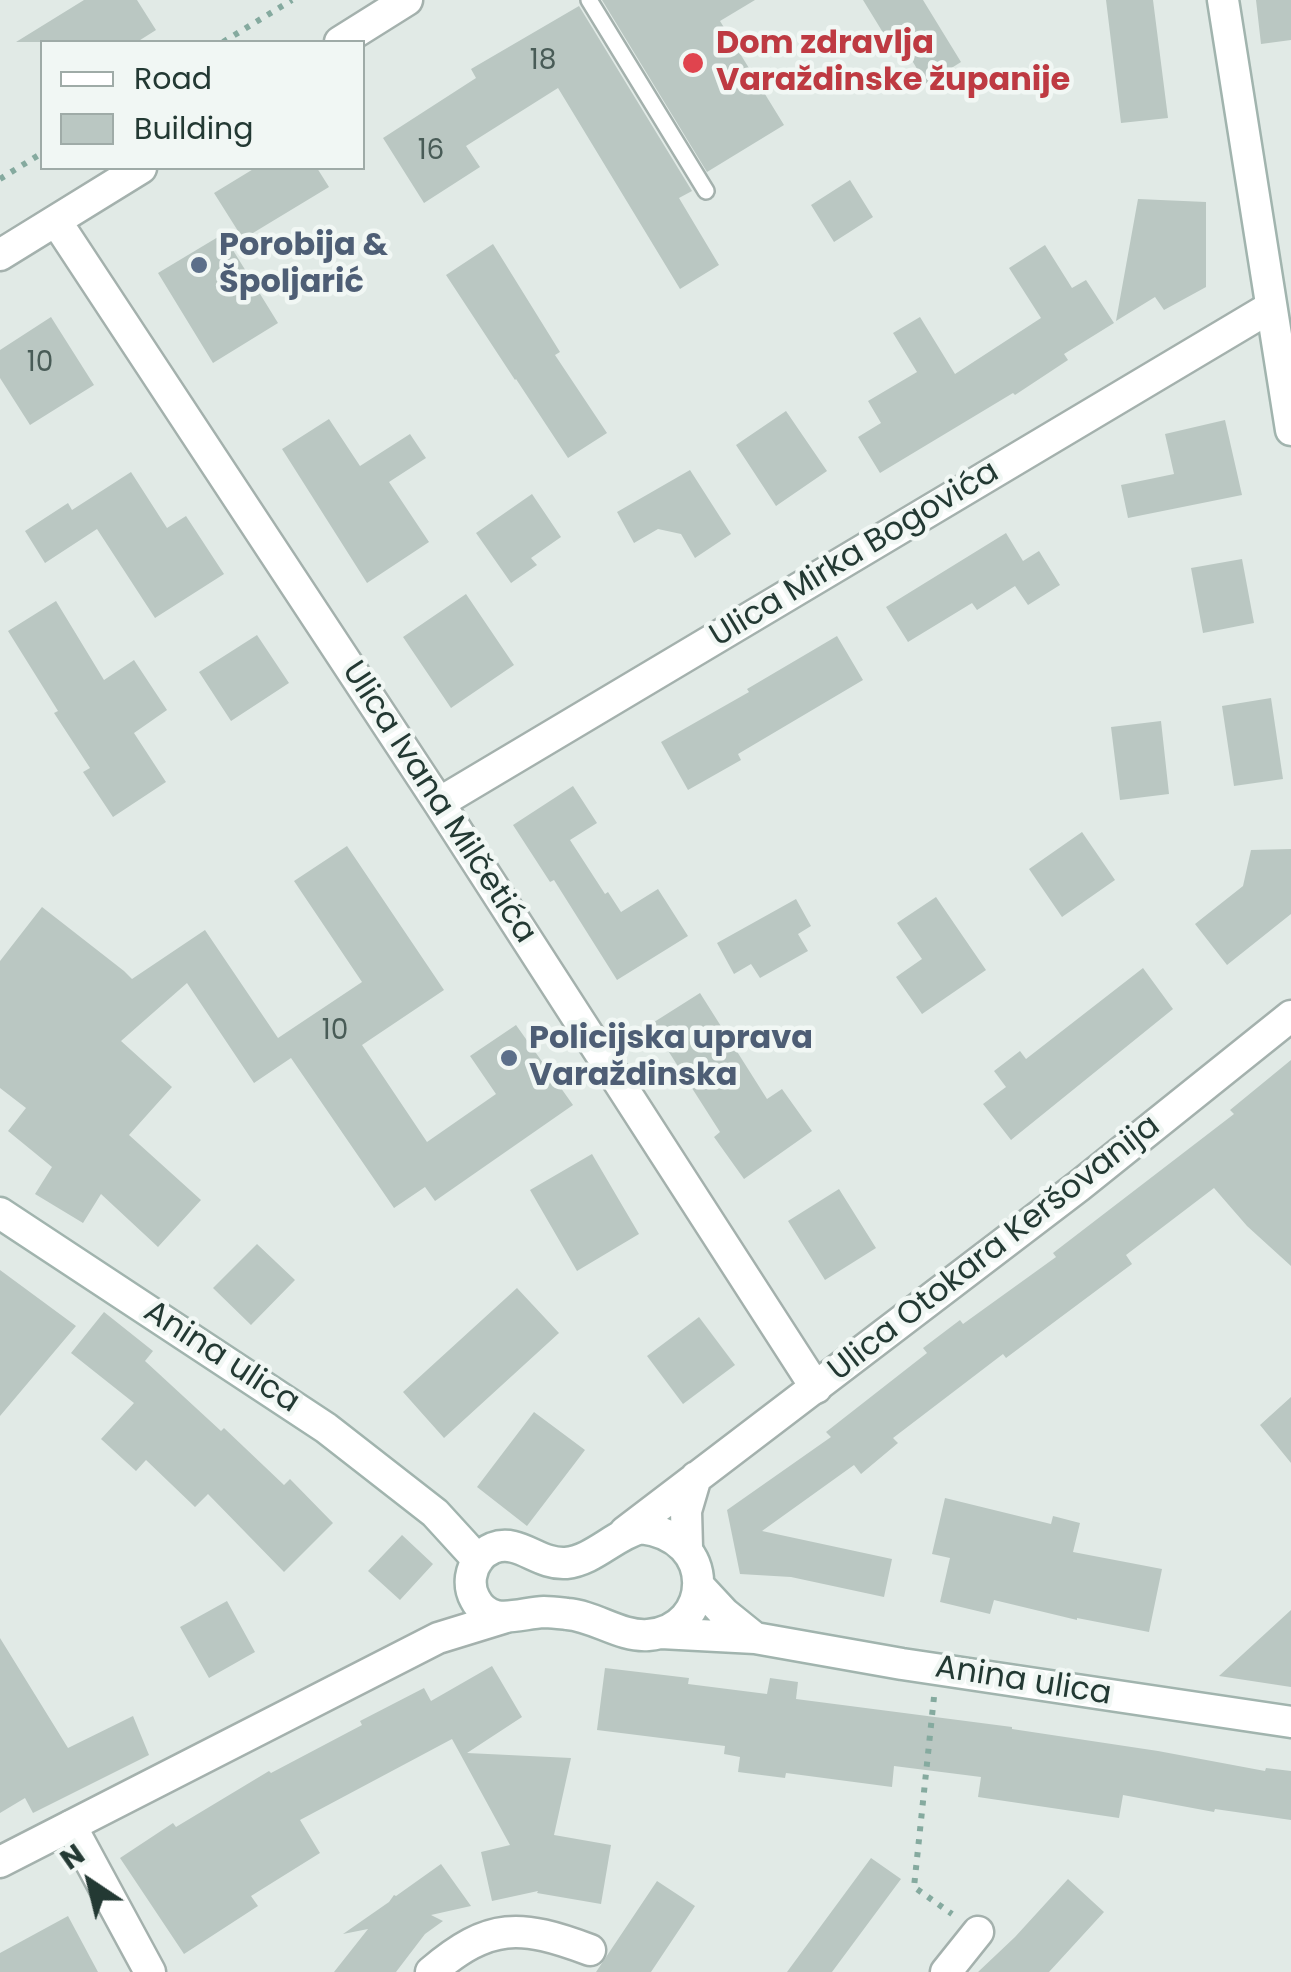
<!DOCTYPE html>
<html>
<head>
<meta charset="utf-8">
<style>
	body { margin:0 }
	#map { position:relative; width:1291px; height:1972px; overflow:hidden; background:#e1eae6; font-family:Poppins,sans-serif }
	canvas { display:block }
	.legend { position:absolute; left:40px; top:40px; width:325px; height:130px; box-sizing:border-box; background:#f1f7f4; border:2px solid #9faba7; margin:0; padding:12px 18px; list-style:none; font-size:30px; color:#233933 }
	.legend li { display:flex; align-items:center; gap:20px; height:50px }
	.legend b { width:50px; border:2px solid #9faba7 }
	.north { position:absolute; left:40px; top:1832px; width:100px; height:100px; -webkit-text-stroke:8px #f1f7f4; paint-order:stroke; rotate:325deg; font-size:28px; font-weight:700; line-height:40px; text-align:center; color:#233933 }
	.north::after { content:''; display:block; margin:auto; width:35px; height:45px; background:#233933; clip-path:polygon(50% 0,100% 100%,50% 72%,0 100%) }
</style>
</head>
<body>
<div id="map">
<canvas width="1291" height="1972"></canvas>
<ul class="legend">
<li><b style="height:12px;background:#fff"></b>Road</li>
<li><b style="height:28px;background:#bac7c2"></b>Building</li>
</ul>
<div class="north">N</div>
</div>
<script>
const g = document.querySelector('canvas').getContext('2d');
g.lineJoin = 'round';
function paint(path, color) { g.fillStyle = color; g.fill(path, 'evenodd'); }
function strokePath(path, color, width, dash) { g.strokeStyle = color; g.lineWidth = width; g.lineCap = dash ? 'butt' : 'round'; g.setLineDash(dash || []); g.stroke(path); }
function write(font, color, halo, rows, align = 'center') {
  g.font = font + ' Poppins,sans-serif'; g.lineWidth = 9; g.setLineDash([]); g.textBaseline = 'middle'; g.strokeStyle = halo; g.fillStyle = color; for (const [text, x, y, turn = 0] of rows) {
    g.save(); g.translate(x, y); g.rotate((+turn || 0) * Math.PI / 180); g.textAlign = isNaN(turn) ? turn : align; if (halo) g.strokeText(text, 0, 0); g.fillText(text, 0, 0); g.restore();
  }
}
const building = new Path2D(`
	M84,0H137L156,30L137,42H16Z
	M602,0H755L720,21L784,125L707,172Z
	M863,0H923L961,62L926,84L910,57L901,62Z
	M1106,0H1153L1168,118L1121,123Z
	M1256,0H1291V40L1261,44Z
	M579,6L692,191L679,198L719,265L680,289L558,88L466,146L480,167L424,203L383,138L476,78L471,69Z
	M255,168H317L329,187L243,239L214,193Z
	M850,180L873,217L834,242L811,205Z
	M1138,199L1206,202V287L1164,310L1155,297L1116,321Z
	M223,234L278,323L213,363L158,273Z
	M493,244L560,352L555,355L607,433L568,458L516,379L515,380L446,275Z
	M1045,245L1072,288L1086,280L1114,323L1064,354L1068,360L1015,395L1013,393L880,473L858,437L881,423L868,401L917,372L893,333L920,317L955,374L1041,318L1009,268Z
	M51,317L94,385L30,425L0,378V350Z
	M786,411L827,471L776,506L736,445Z
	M329,419L360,466L410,434L426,458L389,482L429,542L367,583L282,449Z
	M1225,420L1242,495L1128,518L1121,485L1174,474L1165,434Z
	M690,470L731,534L695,558L681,534L658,529L634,543L617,512Z
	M131,472L167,528L186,516L224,574L155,618L97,529L45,563L25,531L68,503L72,510Z
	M532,494L561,537L531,558L537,565L511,583L476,533Z
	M1006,533L1023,561L1039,551L1060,585L1028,605L1015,586L977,610L972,603L908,642L886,607Z
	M1242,559L1254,623L1203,633L1191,568Z
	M466,594L514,665L451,708L403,637Z
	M56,601L104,680L134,660L167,710L134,733L166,782L113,817L83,772L90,768L54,713L58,711L8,631Z
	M257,635L289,683L231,721L199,672Z
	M837,636L863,680L738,754L741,760L688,790L661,742L749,692L747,689Z
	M1271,698L1283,779L1234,786L1222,706Z
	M1161,721L1169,794L1120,800L1111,727Z
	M573,786L597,823L570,840L605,894L608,892L621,912L658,889L688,936L617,980L554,880L550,882L513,825Z
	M1082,832L1115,880L1062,917L1029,869Z
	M347,846L444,990L362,1045L427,1142L496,1094L470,1056L516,1025L573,1105L435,1201L425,1187L394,1208L291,1058L254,1083L187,983L121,1041L172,1087L129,1135L201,1200L158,1247L101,1194L83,1223L35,1194L52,1167L8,1131L26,1108L0,1088V961L42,907L124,971L132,979L205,930L278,1038L362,982L294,881Z
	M1291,849V914L1227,965L1195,924L1243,886L1251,850Z
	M936,897L986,970L922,1014L896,977L922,959L897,923Z
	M796,899L811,926L798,934L808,951L760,978L751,964L734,974L717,943Z
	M1143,968L1173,1009L1011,1140L983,1104L1006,1087L994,1071L1020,1051L1026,1059Z
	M700,993L767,1099L782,1089L812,1131L744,1179L714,1137L720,1132L651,1024Z
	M1291,1060V1266L1247,1226L1214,1188L1126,1255L1132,1264L1006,1358L1003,1354L893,1438L898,1443L861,1474L854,1465L762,1531L892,1559L884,1597L791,1577L740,1574L727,1510L831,1437L826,1432L927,1353L923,1348L960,1320L963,1324L1056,1257L1053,1253L1234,1114L1230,1110Z
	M592,1154L639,1234L577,1271L530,1190Z
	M839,1189L876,1248L825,1280L788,1221Z
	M257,1244L295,1280L251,1325L213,1288Z
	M0,1270L76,1326L0,1416Z
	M517,1288L559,1333L444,1438L403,1392Z
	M104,1312L153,1351L145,1361L221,1431L224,1428L284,1485L290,1479L333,1523L284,1572L208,1494L195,1507L146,1460L136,1471L101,1439L134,1403L71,1353Z
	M699,1317L735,1365L683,1404L647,1356Z
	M1291,1397V1463L1260,1425Z
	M534,1412L585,1450L527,1526L477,1487Z
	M945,1498L1051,1524L1053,1516L1080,1523L1073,1552L1162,1569L1149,1632L1077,1618V1620L994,1600L990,1614L940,1602L950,1558L932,1554Z
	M402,1535L433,1564L400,1600L368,1571Z
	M227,1601L255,1652L209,1678L180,1627Z
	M1291,1610V1687L1219,1676Z
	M0,1638L68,1748L133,1716L149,1755L33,1813L25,1798L0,1813Z
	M492,1666L522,1717L467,1753L571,1758L554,1835L611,1845L601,1904L537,1893L538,1891L492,1901L481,1852L510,1845L452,1739L300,1820L320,1853L251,1896L258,1906L184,1954L120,1858L173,1823L176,1827L269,1771L271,1773L362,1725L360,1721L424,1688L431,1701Z
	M605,1668L689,1678L688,1684L767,1694L770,1678L798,1682L796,1699L1012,1727V1729L1158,1751L1265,1771L1266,1768L1291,1771V1820L1215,1809L1214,1812L1123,1795L1119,1818L978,1797L981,1777L894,1766L892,1787L786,1773L785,1778L738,1772L740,1757L724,1754L725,1746L597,1730Z
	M871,1858L901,1879L832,1972H787Z
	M441,1864L471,1906L431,1915L443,1921L425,1934L396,1972H334L368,1929L343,1934L389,1902L394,1895L396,1896Z
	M1068,1879L1104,1912L1049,1972H978L1015,1937Z
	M657,1881L695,1906L651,1972H596Z
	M68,1916L98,1972H0V1953Z`);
const path = new Path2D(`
	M223,42L292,0
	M0,179L42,153
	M934,1697L914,1887L952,1914`);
const service = new Path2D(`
	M589,0L706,191`);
const minor = new Path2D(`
	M340,42L407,0
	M56,221L439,803L816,1388
	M0,255L141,168
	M439,803L1271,307
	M71,1826L150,1972
	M431,1972C490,1922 520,1924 590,1950
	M946,1972L978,1932`);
const tertiary = new Path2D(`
	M625,1532L1079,1186L1291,1016
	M687,1548L686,1511L696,1477
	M0,1862L438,1638L503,1618`);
const secondary = new Path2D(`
	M1223,0L1291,430
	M0,1213L326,1428L435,1513L478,1560
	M641,1528C719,1537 713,1630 648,1635C620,1637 595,1616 567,1614C559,1613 552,1612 544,1612C519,1613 490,1628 475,1599C471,1592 470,1585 471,1577C473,1564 481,1553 493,1548C519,1538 538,1565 566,1563C594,1560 614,1535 641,1528Z
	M698,1585L724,1613L755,1638
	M661,1633L755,1638L902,1664L1291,1722`);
const markers = [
	[693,63,12,"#e0444e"],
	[199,265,10,"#5c6f8a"],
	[509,1058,10,"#5c6f8a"]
];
const numberNames = [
	["18",543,62],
	["16",431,152],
	["10",40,364],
	["10",335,1032]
];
const healthNames = [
	["Dom zdravlja",716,45],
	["Varaždinske županije",716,82]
];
const serviceNames = [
	["Porobija &",219,247],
	["Špoljarić",219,284],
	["Policijska uprava",529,1040],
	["Varaždinska",529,1077]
];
const streetNames = [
	["Ulica Mirka Bogovića",855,555,-31],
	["Ulica Ivana Milčetića",438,803,57],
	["Ulica Otokara Keršovanija",995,1249,-38],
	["Anina ulica",221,1358,33],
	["Anina ulica",1023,1682,9]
];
paint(building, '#bac7c2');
strokePath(service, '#a4b1ad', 20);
strokePath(minor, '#a4b1ad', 35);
strokePath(tertiary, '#a4b1ad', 35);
strokePath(secondary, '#a1b4ae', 35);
strokePath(path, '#85aa9f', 6, [5, 8]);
strokePath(service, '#fff', 15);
strokePath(minor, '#fff', 30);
strokePath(tertiary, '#fff', 30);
strokePath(secondary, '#fff', 30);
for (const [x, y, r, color] of markers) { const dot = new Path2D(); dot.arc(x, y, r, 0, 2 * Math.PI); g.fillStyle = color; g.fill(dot); strokePath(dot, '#f1f7f4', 4); }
write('28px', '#495c57', null, numberNames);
write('bold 32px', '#be3a42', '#f1f7f4', healthNames, 'left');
write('bold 32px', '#4e5e75', '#f1f7f4', serviceNames, 'left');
write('32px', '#233933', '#f1f7f4', streetNames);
</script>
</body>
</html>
